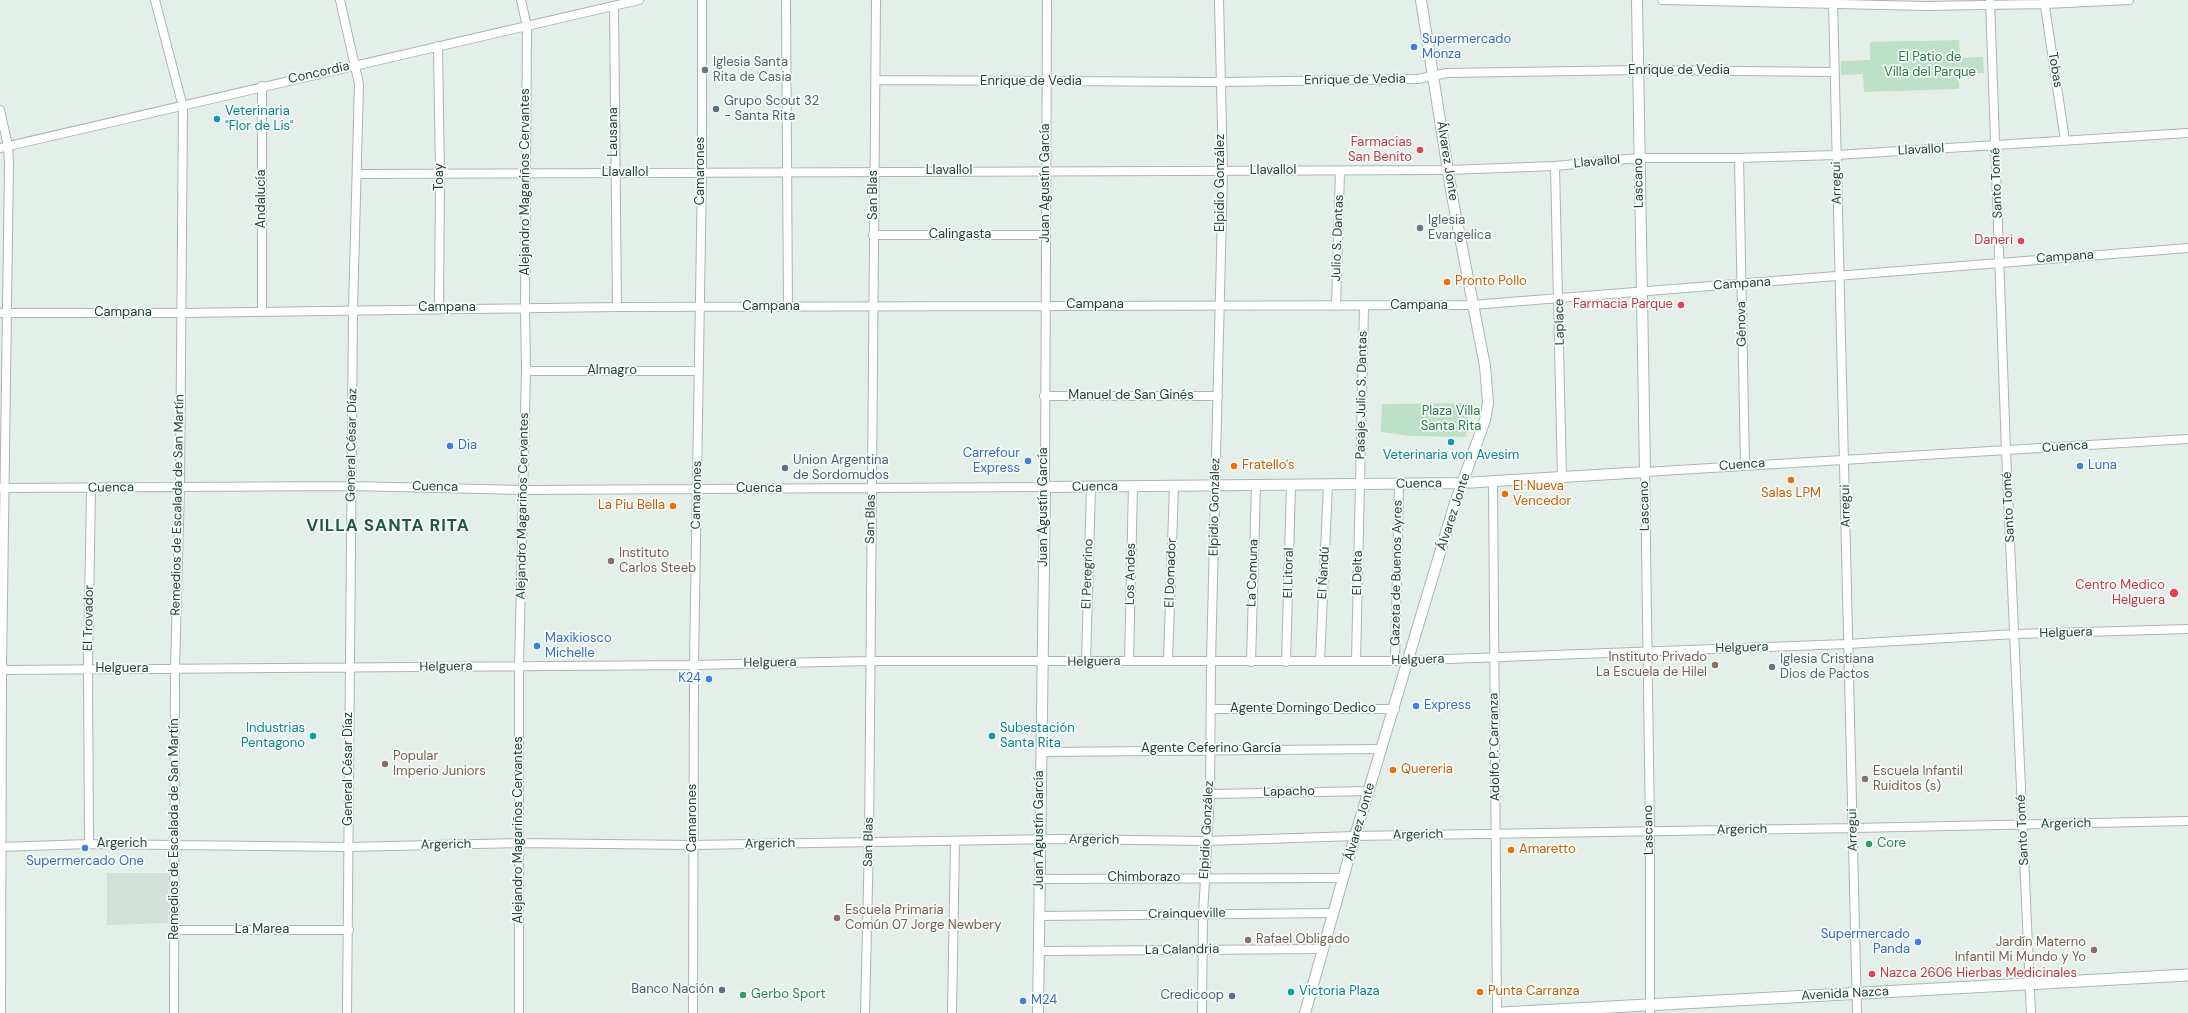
<!DOCTYPE html>
<html>
<head>
<meta charset="utf-8">
<style>
	body { margin:0 }
	canvas { display:block; background:#e5efea }
</style>
</head>
<body>
<canvas width="2188" height="1013"></canvas>
<script>
const g = document.querySelector('canvas').getContext('2d');
g.lineJoin = 'round';
function paint(path, color) { g.fillStyle = color; g.fill(path, 'evenodd'); }
function strokePath(path, color, width, dash) { g.strokeStyle = color; g.lineWidth = width; g.lineCap = dash ? 'butt' : 'round'; g.setLineDash(dash || []); g.stroke(path); }
function write(font, color, halo, rows, align = 'center') {
  g.font = font + ' "DM Sans",sans-serif'; g.lineWidth = 3.5; g.setLineDash([]); g.textBaseline = 'middle'; g.strokeStyle = halo; g.fillStyle = color; for (const [text, x, y, turn = 0] of rows) {
    g.save(); g.translate(x, y); g.rotate((+turn || 0) * Math.PI / 180); g.textAlign = isNaN(turn) ? turn : align; if (halo) g.strokeText(text, 0, 0); g.fillText(text, 0, 0); g.restore();
  }
}
const built = new Path2D(`
	M107,873H169L168,923L107,925Z`);
const green = new Path2D(`
	M1959,40L1960,58L1983,57L1984,73H1959V89L1864,92L1863,74L1841,75V61L1870,60V42Z
	M1475,403L1467,422L1466,437L1411,436L1381,432L1382,404Z`);
const minor = new Path2D(`
	M155,0L183,107L180,487L175,669L174,1013
	M340,0L359,84L353,309L347,1013
	M786,0L788,307
	M1662,0L1925,6L2045,4L2129,0
	M1833,0L1857,1013
	M1990,0L2006,451L2031,1013
	M2044,0L2065,140
	M614,6L617,307
	M438,46L440,174L439,308
	M876,80L1221,82L1418,79L1447,73L1639,70L1834,72
	M0,110L8,146L9,163L2,670L1,1013
	M0,148L639,0
	M1739,158L1745,465
	M1555,166L1562,478
	M357,174L1448,170L1555,166L1638,158H1739L1836,155L2188,133
	M873,235H1046
	M1336,306L1340,171
	M262,311V86
	M0,313H181L617,307L1472,305L2188,248
	M526,371H697
	M1044,396H1218
	M1493,481L1497,1013
	M0,488L351,486L523,490L1045,487L1047,0
	M1129,661L1133,486
	M1168,661L1174,486
	M1320,661L1328,485
	M1356,661L1364,306
	M1395,661L1399,484
	M1086,662L1091,487
	M1251,662L1256,485
	M1286,662L1291,485
	M0,670L694,665L869,661H1395L1847,644L2015,634L2188,629
	M1212,709H1395
	M1041,752L1382,749
	M1210,794L1369,791
	M89,844L88,669L91,489
	M0,847L89,844L348,847L520,843L692,845L1057,839L1206,841L1355,836L1854,828L2188,821
	M1040,879L1344,878
	M1040,916L1334,913
	M175,930H349
	M1040,951L1324,949
	M519,1013V666L526,371L525,308L527,27L521,0
	M693,1013L694,665L702,173V0
	M865,1013L869,842L876,0
	M952,1013L955,841
	M1202,1013L1203,914L1210,794L1211,661L1223,171L1219,0
	M1650,1013V831L1645,472L2188,439`);
const tertiary = new Path2D(`
	M1038,1013L1045,487L1463,483L1645,472L1637,0
	M1305,1013L1355,836L1454,506L1485,420L1488,403L1485,366L1452,196L1421,0`);
const secondary = new Path2D(`
	M1502,1013L2188,975`);
const markers = [
	[1414,47,4,"#3f7fe0"],
	[705,70,4,"#6b7280"],
	[716,109,4,"#5c6f8a"],
	[217,119,4,"#0f9aa8"],
	[1420,150,4,"#e0444e"],
	[1420,228,4,"#6b7280"],
	[2021,241,4,"#e0444e"],
	[1447,282,4,"#e8710a"],
	[1681,305,4,"#e0444e"],
	[1451,442,4,"#0f9aa8"],
	[450,446,4,"#3f7fe0"],
	[1028,461,4,"#3f7fe0"],
	[1234,466,4,"#e8710a"],
	[2080,466,4,"#3f7fe0"],
	[785,468,4,"#5c6f8a"],
	[1791,480,4,"#e8710a"],
	[1505,494,4,"#e8710a"],
	[673,506,4,"#e8710a"],
	[611,561,4,"#8d6e63"],
	[2174,593,5,"#e0444e"],
	[537,646,4,"#3f7fe0"],
	[1715,665,4,"#8d6e63"],
	[1772,667,4,"#6b7280"],
	[709,679,4,"#3f7fe0"],
	[1416,706,4,"#3f7fe0"],
	[313,736,4,"#0f9aa8"],
	[992,736,4,"#0f9aa8"],
	[385,764,4,"#8d6e63"],
	[1393,770,4,"#e8710a"],
	[1865,779,4,"#8d6e63"],
	[1869,844,4,"#2e9e5b"],
	[85,848,4,"#3f7fe0"],
	[1511,850,4,"#e8710a"],
	[837,918,4,"#8d6e63"],
	[1248,940,4,"#8d6e63"],
	[1918,942,4,"#3f7fe0"],
	[2094,950,4,"#8d6e63"],
	[1872,974,4,"#e0444e"],
	[722,990,4,"#5c6f8a"],
	[1291,992,4,"#0f9aa8"],
	[1480,992,4,"#e8710a"],
	[743,995,4,"#2e9e5b"],
	[1232,996,4,"#5c6f8a"],
	[1023,1001,4,"#3f7fe0"]
];
const shopNames = [
	["Supermercado",1422,40],
	["Monza",1422,55],
	["Dia",458,446],
	["Carrefour",1020,454,"right"],
	["Express",1020,469,"right"],
	["Luna",2088,466],
	["Maxikiosco",545,639],
	["Michelle",545,654],
	["K24",701,679,"right"],
	["Express",1424,706],
	["Supermercado One",85,862,"center"],
	["Supermercado",1910,935,"right"],
	["Panda",1910,950,"right"],
	["M24",1031,1001]
];
const parkNames = [
	["El Patio de",1930,58],
	["Villa del Parque",1930,73],
	["Plaza Villa",1451,412],
	["Santa Rita",1451,427]
];
const worshipNames = [
	["Iglesia Santa",713,63],
	["Rita de Casia",713,78],
	["Iglesia",1428,221],
	["Evangelica",1428,236],
	["Iglesia Cristiana",1780,660],
	["Dios de Pactos",1780,675]
];
const streetNames = [
	["Tobas",2055,70,81],
	["Enrique de Vedia",1679,71],
	["Concordia",319,73,-13],
	["Enrique de Vedia",1355,80,-1],
	["Enrique de Vedia",1031,82],
	["Lausana",614,132,-90],
	["Llavallol",1921,150,-3],
	["Álvarez Jonte",1447,161,81],
	["Llavallol",1597,162,-5],
	["Camarones",701,171,-90],
	["Llavallol",949,171],
	["Llavallol",1273,171],
	["Llavallol",625,173],
	["Toay",440,177,-90],
	["Alejandro Magariños Cervantes",526,182,-90],
	["Juan Agustín García",1046,183,-90],
	["Elpidio González",1221,183,-90],
	["Lascano",1639,183,-91],
	["Arregui",1837,183,-91],
	["Santo Tomé",1997,183,-92],
	["San Blas",874,195,-90],
	["Andalucía",262,199,-90],
	["Calingasta",960,235],
	["Julio S. Dantas",1338,238,-88],
	["Campana",2065,257,-4],
	["Campana",1742,284,-4],
	["Campana",1095,305],
	["Campana",1419,306],
	["Campana",771,307],
	["Campana",447,308],
	["Campana",123,313],
	["Laplace",1560,322,-91],
	["Génova",1742,324,-91],
	["Almagro",612,371],
	["Pasaje Julio S. Dantas",1362,395,-89],
	["Manuel de San Ginés",1131,396],
	["General César Díaz",352,445,-89],
	["Cuenca",2065,447,-4],
	["Cuenca",1742,465,-4],
	["Cuenca",1419,484,-1],
	["Cuenca",435,487,1],
	["Cuenca",1095,487,-1],
	["Cuenca",111,488,-1],
	["Cuenca",759,489],
	["Camarones",697,495,-89],
	["Remedios de Escalada de San Martín",178,505,-89],
	["Alejandro Magariños Cervantes",523,506,-89],
	["Lascano",1645,506,-91],
	["Arregui",1846,506,-91],
	["Juan Agustín García",1044,507,-90],
	["Elpidio González",1215,507,-89],
	["Santo Tomé",2009,507,-93],
	["Álvarez Jonte",1454,512,-72],
	["San Blas",871,519,-89],
	["El Domador",1171,573,-88],
	["La Comuna",1253,573,-88],
	["El Litoral",1289,573,-89],
	["El Ñandú",1324,573,-87],
	["El Delta",1358,573,-89],
	["Gazeta de Buenos Ayres",1397,573,-89],
	["El Peregrino",1088,574,-88],
	["Los Andes",1131,574,-89],
	["El Trovador",89,618,-89],
	["Helguera",2066,633,-2],
	["Helguera",1742,648,-2],
	["Helguera",1418,660,-2],
	["Helguera",1094,662,-1],
	["Helguera",770,663,-1],
	["Helguera",446,667,-1],
	["Helguera",122,669],
	["Agente Domingo Dedico",1303,709],
	["Adolfo P. Carranza",1495,747,-91],
	["Agente Ceferino García",1211,749],
	["General César Díaz",349,769,-90],
	["Lapacho",1289,792,-1],
	["Camarones",693,818,-90],
	["Álvarez Jonte",1360,822,-74],
	["Argerich",2066,824,-1],
	["Remedios de Escalada de San Martín",175,829,-90],
	["Alejandro Magariños Cervantes",519,830,-90],
	["Juan Agustín García",1040,830,-90],
	["Elpidio González",1207,830,-87],
	["Lascano",1649,830,-91],
	["Argerich",1742,830,-1],
	["Arregui",1853,830,-91],
	["Santo Tomé",2023,830,-93],
	["Argerich",1418,835,-1],
	["Argerich",1094,840,1],
	["San Blas",869,842,-89],
	["Argerich",122,844],
	["Argerich",770,844,-1],
	["Argerich",446,845,-1],
	["Chimborazo",1144,878],
	["Crainqueville",1187,914,-1],
	["La Marea",262,930],
	["La Calandria",1182,950,-1],
	["Avenida Nazca",1845,994,-3]
];
const serviceNames = [
	["Grupo Scout 32",724,102],
	["- Santa Rita",724,117],
	["Union Argentina",793,461],
	["de Sordomudos",793,476],
	["Banco Nación",714,990,"right"],
	["Credicoop",1224,996,"right"]
];
const cultureNames = [
	["Veterinaria",225,112],
	["\"Flor de Lis\"",225,127],
	["Veterinaria von Avesim",1451,456,"center"],
	["Industrias",305,729,"right"],
	["Pentagono",305,744,"right"],
	["Subestación",1000,729],
	["Santa Rita",1000,744],
	["Victoria Plaza",1299,992]
];
const healthNames = [
	["Farmacias",1412,143],
	["San Benito",1412,158],
	["Daneri",2013,241],
	["Farmacia Parque",1673,305],
	["Centro Medico",2165,586],
	["Helguera",2165,601],
	["Nazca 2606 Hierbas Medicinales",1880,974,"left"]
];
const foodNames = [
	["Pronto Pollo",1455,282],
	["Fratello's",1242,466],
	["El Nueva",1513,487],
	["Vencedor",1513,502],
	["Salas LPM",1791,494,"center"],
	["La Piu Bella",665,506,"right"],
	["Quereria",1401,770],
	["Amaretto",1519,850],
	["Punta Carranza",1488,992]
];
const educationNames = [
	["Instituto",619,554],
	["Carlos Steeb",619,569],
	["Instituto Privado",1707,658,"right"],
	["La Escuela de Hilel",1707,673,"right"],
	["Popular",393,757],
	["Imperio Juniors",393,772],
	["Escuela Infantil",1873,772],
	["Ruiditos (s)",1873,787],
	["Escuela Primaria",845,911],
	["Común 07 Jorge Newbery",845,926],
	["Rafael Obligado",1256,940],
	["Jardín Materno",2086,943,"right"],
	["Infantil Mi Mundo y Yo",2086,958,"right"]
];
const leisureNames = [
	["Core",1877,844],
	["Gerbo Sport",751,995]
];
const districtNames = [
	["VILLA SANTA RITA",388,527]
];
paint(built, '#d3dfd9');
paint(green, '#bde0c6');
strokePath(minor, '#a7b8b1', 10);
strokePath(tertiary, '#a7b8b1', 12);
strokePath(secondary, '#a2bbb2', 13);
strokePath(minor, '#fff', 8);
strokePath(tertiary, '#fff', 10);
strokePath(secondary, '#fff', 11);
for (const [x, y, r, color] of markers) { const dot = new Path2D(); dot.arc(x, y, r, 0, 2 * Math.PI); g.fillStyle = color; g.fill(dot); strokePath(dot, '#f6fbf8', 1.5); }
write('13px', '#366cbe', '#f6fbf8', shopNames, 'left');
write('13px', '#2a7b48', '#f6fbf8', parkNames);
write('13px', '#5b616d', '#f6fbf8', worshipNames, 'left');
write('13px', '#234239', '#f6fbf8', streetNames);
write('13px', '#4e5e75', '#f6fbf8', serviceNames, 'left');
write('13px', '#0d838f', '#f6fbf8', cultureNames, 'left');
write('13px', '#be3a42', '#f6fbf8', healthNames, 'right');
write('13px', '#c56008', '#f6fbf8', foodNames, 'left');
write('13px', '#785e54', '#f6fbf8', educationNames, 'left');
write('13px', '#27864d', '#f6fbf8', leisureNames, 'left');
g.letterSpacing = '1px';
write('bold 17px', '#1d5547', '#f6fbf8', districtNames);
g.letterSpacing = '0px';
</script>
</body>
</html>
